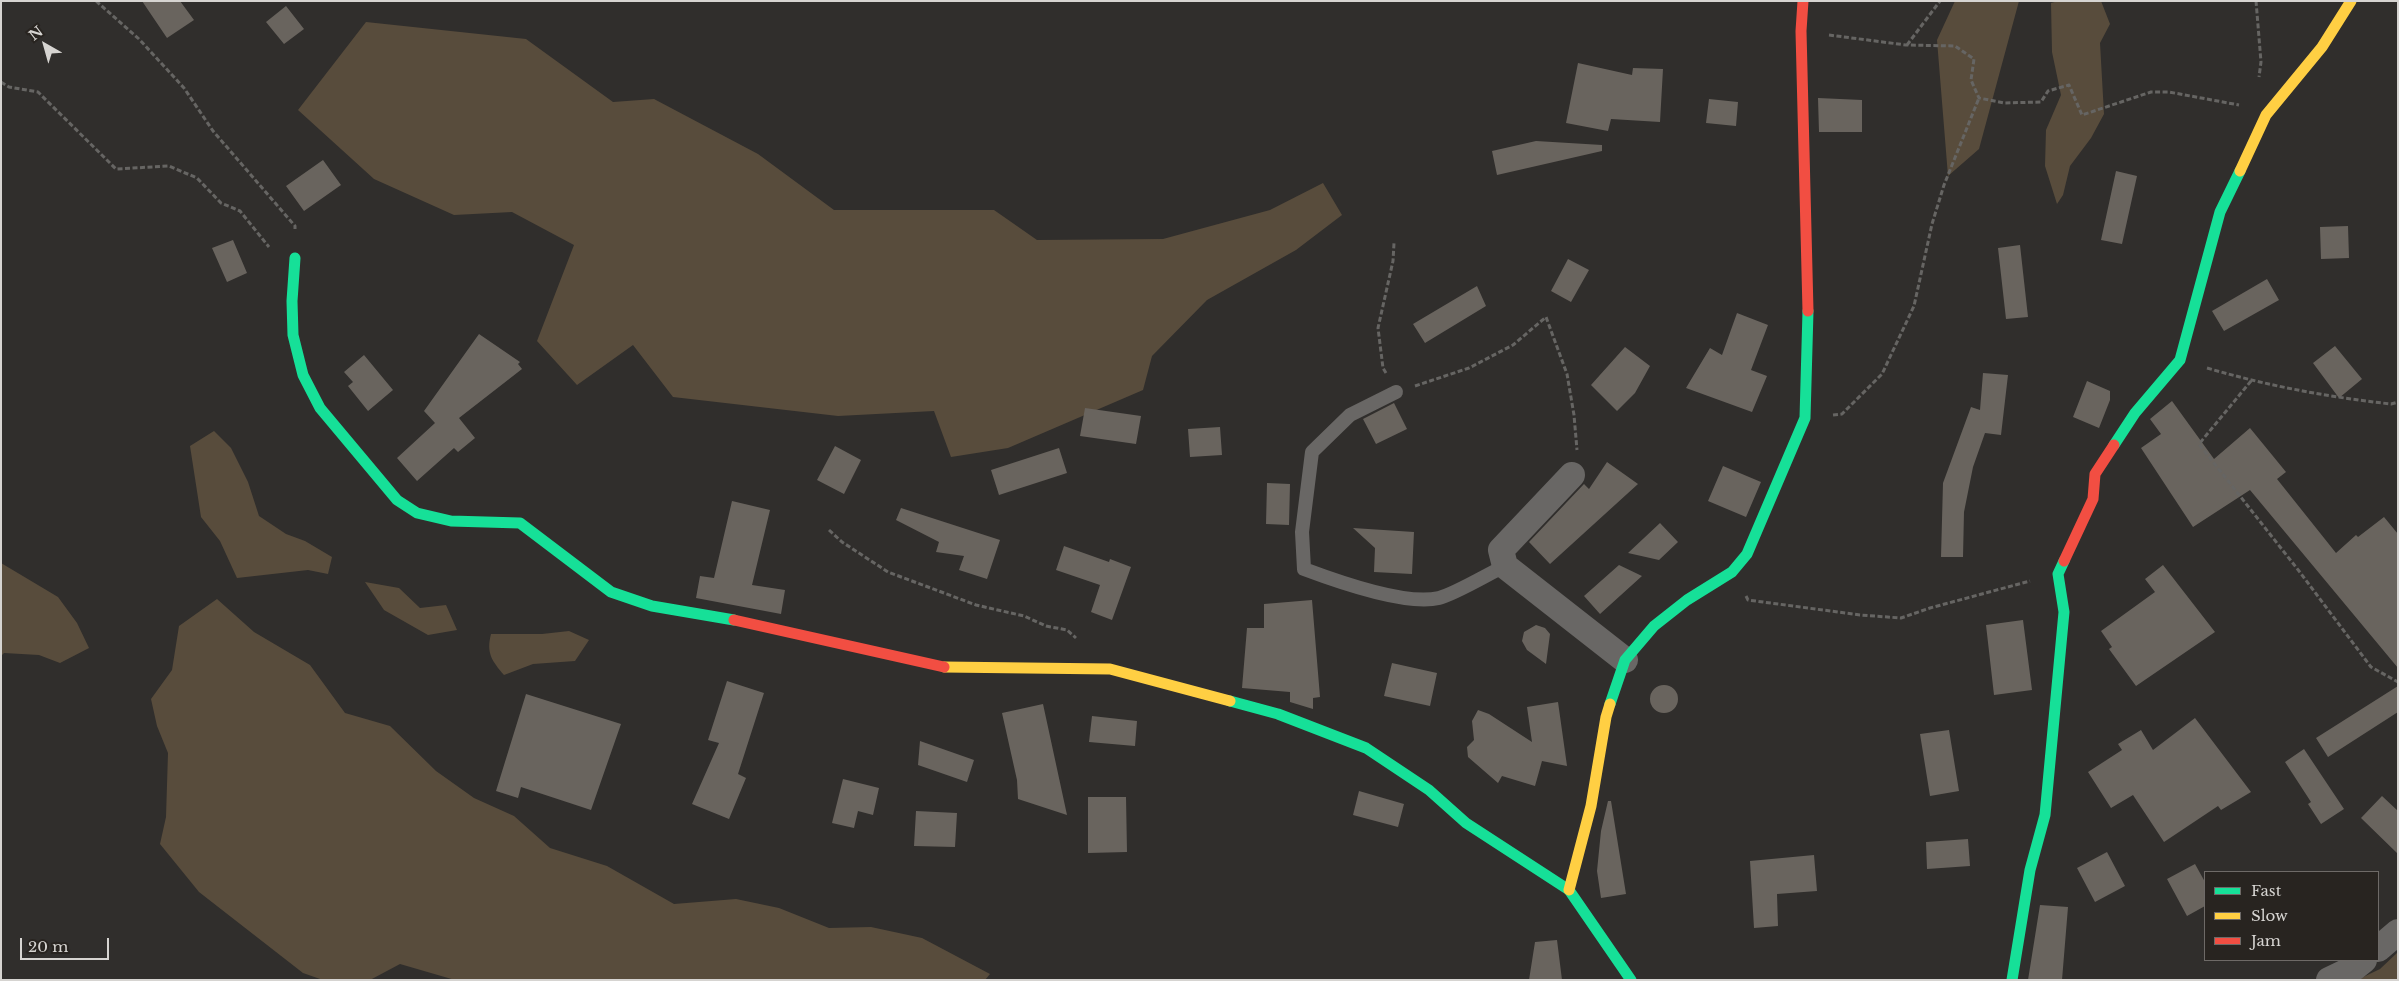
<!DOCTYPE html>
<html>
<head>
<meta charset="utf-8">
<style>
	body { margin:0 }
	#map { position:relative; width:2399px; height:981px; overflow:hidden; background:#302e2c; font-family:"Libre Baskerville",serif }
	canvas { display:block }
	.frame { position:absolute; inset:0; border:2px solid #d6d4d1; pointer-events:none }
	.legend { position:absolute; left:2204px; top:871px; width:175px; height:90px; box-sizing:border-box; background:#282420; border:1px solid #6e6a67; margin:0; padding:6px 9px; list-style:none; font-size:15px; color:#d6d4d1 }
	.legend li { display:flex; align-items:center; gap:10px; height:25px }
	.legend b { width:25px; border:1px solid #6e6a67 }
	.north { position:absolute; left:20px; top:20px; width:50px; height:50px; -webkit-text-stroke:4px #282420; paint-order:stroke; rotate:322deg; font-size:14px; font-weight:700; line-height:20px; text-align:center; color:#d6d4d1 }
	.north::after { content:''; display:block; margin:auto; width:18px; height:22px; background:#d6d4d1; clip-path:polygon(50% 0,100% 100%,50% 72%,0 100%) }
	.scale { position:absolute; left:20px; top:938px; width:89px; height:22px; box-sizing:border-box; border:2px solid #d6d4d1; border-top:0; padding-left:6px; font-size:15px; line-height:18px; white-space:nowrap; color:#d6d4d1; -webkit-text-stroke:4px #282420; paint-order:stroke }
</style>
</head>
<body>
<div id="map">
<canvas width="2399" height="981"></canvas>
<div class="frame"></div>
<ul class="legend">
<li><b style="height:6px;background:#16e098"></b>Fast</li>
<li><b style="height:6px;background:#ffcf43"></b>Slow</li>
<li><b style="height:6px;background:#f24e42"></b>Jam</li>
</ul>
<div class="north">N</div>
<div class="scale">20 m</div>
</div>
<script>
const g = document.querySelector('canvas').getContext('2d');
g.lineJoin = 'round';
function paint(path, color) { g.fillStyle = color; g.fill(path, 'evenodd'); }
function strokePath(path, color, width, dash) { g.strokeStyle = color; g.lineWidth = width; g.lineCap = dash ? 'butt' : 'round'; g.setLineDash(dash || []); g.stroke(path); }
const green = new Path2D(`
	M1955,1H2019L1979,149L1948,176L1937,40Z
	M2058,1H2101L2110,24L2100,43L2104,114L2091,138L2070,166L2063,195L2057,204L2045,166L2046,130L2061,95L2052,52L2051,3Z
	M366,22L526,39L613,102L654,99L758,154L834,210H994L1037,240L1163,239L1270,210L1323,183L1342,215L1296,250L1207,300L1152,356L1143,390L1008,448L951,457L934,411L838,416L673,397L633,345L577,385L537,341L574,245L512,212L454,215L374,179L298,110Z
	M214,431L231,448L248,482L259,516L286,534L305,541L332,557L328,574L308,570L237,578L220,541L201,517L190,446Z
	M1,563L58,597L77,623L89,648L60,663L39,655L4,653L1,656Z
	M365,582L399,588L420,608L446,605L457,630L428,635L384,610Z
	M217,599L254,632L310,665L345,713L390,726L436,771L474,798L514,816L550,848L607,866L674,904L736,899L779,908L829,928L871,927L922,938L990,974L985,980H455L400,964L370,980H323L303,973L199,892L160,844L166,817L168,753L157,726L151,699L172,670L179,626Z
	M569,631L589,640L575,661L533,664L504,675C492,661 486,653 491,634H542Z
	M2398,952V980H2357L2380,969Z`);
const building = new Path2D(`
	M142,1H180L194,20L167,38Z
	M286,6L304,29L284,44L266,22Z
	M1578,63L1632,75L1633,68L1663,69L1660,122L1611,119L1608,131L1566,123Z
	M1818,98L1862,100V132H1819Z
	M1709,99L1738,102L1736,126L1706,123Z
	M1536,141L1602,145V151L1497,175L1492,151Z
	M323,160L341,185L304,211L286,186Z
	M2116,171L2137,176L2122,244L2101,240Z
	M2348,226L2349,258L2321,259L2320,227Z
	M233,240L247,273L227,282L212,248Z
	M2020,245L2028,317L2006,319L1998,248Z
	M1568,259L1589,270L1571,302L1551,291Z
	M2267,279L2279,300L2224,331L2212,311Z
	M1477,286L1486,306L1425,343L1413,324Z
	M1737,313L1768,325L1751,370L1767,376L1752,412L1686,388L1710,348L1722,355Z
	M479,334L520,362L518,364L522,369L459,418L475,438L458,452L454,448L417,481L397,458L435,423L424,411Z
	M2335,346L2362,379L2339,398L2313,363Z
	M1625,347L1650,366L1635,393L1617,411L1591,385Z
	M364,355L393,390L368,411L348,386L353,382L344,372Z
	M1983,373L2008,375L2001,435L1985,433L1973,467L1964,512L1963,557H1941L1943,483L1971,407L1980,410Z
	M2087,381L2110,391V400L2099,428L2073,417Z
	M2172,401L2214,459L2250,428L2286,472L2277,479L2336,553L2356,535L2358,537L2384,517L2398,534V668L2250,490L2193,527L2141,448L2161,434L2150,419Z
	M1394,403L1407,429L1376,444L1363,419Z
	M1085,408L1141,416L1136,444L1080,436Z
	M1220,427L1222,455L1190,457L1188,429Z
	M835,446L861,460L844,494L817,480Z
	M1059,448L1067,473L999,495L991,470Z
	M1607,462L1638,484L1550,564L1529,542L1584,484L1589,489Z
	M1723,466L1761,482L1746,517L1708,501Z
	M1267,483L1290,484L1289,525L1266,524Z
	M732,501L770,510L752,585L785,590L781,614L696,598L700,576L714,578Z
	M901,508L1000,540L987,579L959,570L964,556L936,552L939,542L896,520Z
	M1660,523L1678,542L1659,560L1628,553Z
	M1353,528L1414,532L1412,574L1374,572L1375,548Z
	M1064,546L1109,562L1110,559L1131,567L1112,620L1091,612L1100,585L1056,570Z
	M1619,565L1642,576L1600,614L1584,596Z
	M2163,565L2215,632L2136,686L2109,649L2112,647L2101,631L2155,592L2145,579Z
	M1312,600L1320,697L1313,698V709L1290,702V692L1242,688L1247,628H1264V604Z
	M2023,620L2032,690L1994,695L1986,625Z
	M1536,625L1545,628L1550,634L1546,664L1527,650L1522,641L1524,632Z
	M1392,663L1437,673L1430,706L1384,696Z
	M727,681L764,693L738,774L746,778L729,819L692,804L719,743L708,740Z
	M1650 699a14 14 0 1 1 28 0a14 14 0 1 1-28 0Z
	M2398,686V712L2328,757L2316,738Z
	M526,694L621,724L591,810L521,787L518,798L496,791Z
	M1558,702L1567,766L1542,761L1535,786L1502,776L1498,783L1468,757L1467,747L1474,740L1472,721L1478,710L1489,714L1532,742L1527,707Z
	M1043,704L1067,815L1018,799L1017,780L1002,713Z
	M1092,716L1137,721L1135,746L1089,742Z
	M2195,718L2251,792L2221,810L2218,806L2164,842L2133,795L2111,808L2088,772L2122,750L2118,744L2141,730L2153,750Z
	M1949,730L1959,791L1930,796L1920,734Z
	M920,741L974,760L967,782L918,765Z
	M2304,749L2344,809L2321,824L2308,804L2311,802L2285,762Z
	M843,779L879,788L873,815L858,811L854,828L832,823Z
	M1359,791L1404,804L1398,827L1353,815Z
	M2382,796L2398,811V854L2361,818Z
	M1088,797H1126L1127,852L1088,853Z
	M1608,801H1611L1626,894L1601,898L1597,871L1601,831Z
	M916,811L957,813L955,847L914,846Z
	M1968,839L1970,866L1927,869L1926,842Z
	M2107,852L2125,886L2095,902L2077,868Z
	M1814,855L1817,891L1777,894L1778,926L1754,928L1750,861Z
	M2195,864L2205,882V906L2187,916L2167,879Z
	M2040,905L2068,907L2062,980H2028Z
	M1557,940L1562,980H1529L1535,942Z`);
const path = new Path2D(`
	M96,1L139,39L184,88L213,131L295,226V229
	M2256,1L2261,62L2259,77
	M1829,35L1906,45L1955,46L1974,59L1971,80L1979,98L2004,103L2041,102L2048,91L2069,85L2082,115L2151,92H2169L2239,105
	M1907,45L1940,1
	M1,82L9,87L38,92L116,169L169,166L197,178L221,203L240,211L269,247
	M2207,368C2268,386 2328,397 2391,404L2398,402
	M1386,373L1383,368L1378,328L1393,261L1394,243
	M2251,381L2199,444L2299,571L2371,667L2398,682
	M1415,386L1469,368L1513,345L1546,317L1567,374L1574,415L1577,450
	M1833,415L1842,414L1882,374L1914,306L1932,224L1944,185L1979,98
	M829,530L842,542L888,572L976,605L1024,616L1046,626L1067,630L1076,638
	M1746,596L1748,600L1860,615L1901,618L1930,608L2030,581`);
const lane = new Path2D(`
	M1396,392L1350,415L1312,452L1302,532L1304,569C1336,581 1406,606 1439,598C1455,594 1488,574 1505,566`);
const street = new Path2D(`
	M1572,475L1501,550L1505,566L1625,660
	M2378,949L2398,932
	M2329,980L2354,968L2364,960`);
const fast = new Path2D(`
	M295,258L292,301L293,335L303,375L320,408L397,500L417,513L451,521L520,523L611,592L652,606L734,620
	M2114,445L2135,413L2180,360L2220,212L2240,171
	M1230,701L1278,714L1366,748L1429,790L1466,823L1569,890L1631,980
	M1610,704L1625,660L1654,626L1687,600L1732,572L1747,554L1805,418L1808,311
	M2012,980L2030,870L2045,815L2064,612L2058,574L2064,561`);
const slow = new Path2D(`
	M2240,171L2266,115L2322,47L2351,1
	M944,667L1110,669L1230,701
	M1569,890L1591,806L1606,717L1610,704`);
const jam = new Path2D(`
	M1803,1L1801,31L1808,311
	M2064,561L2093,499L2095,474L2114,445
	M734,620L944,667`);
paint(green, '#584c3c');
paint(building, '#69645e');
strokePath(path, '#666563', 3, [5, 2.5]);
strokePath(lane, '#696765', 14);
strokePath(street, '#696765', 26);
strokePath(fast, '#16e098', 11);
strokePath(slow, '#ffcf43', 11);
strokePath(jam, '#f24e42', 11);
</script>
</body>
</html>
